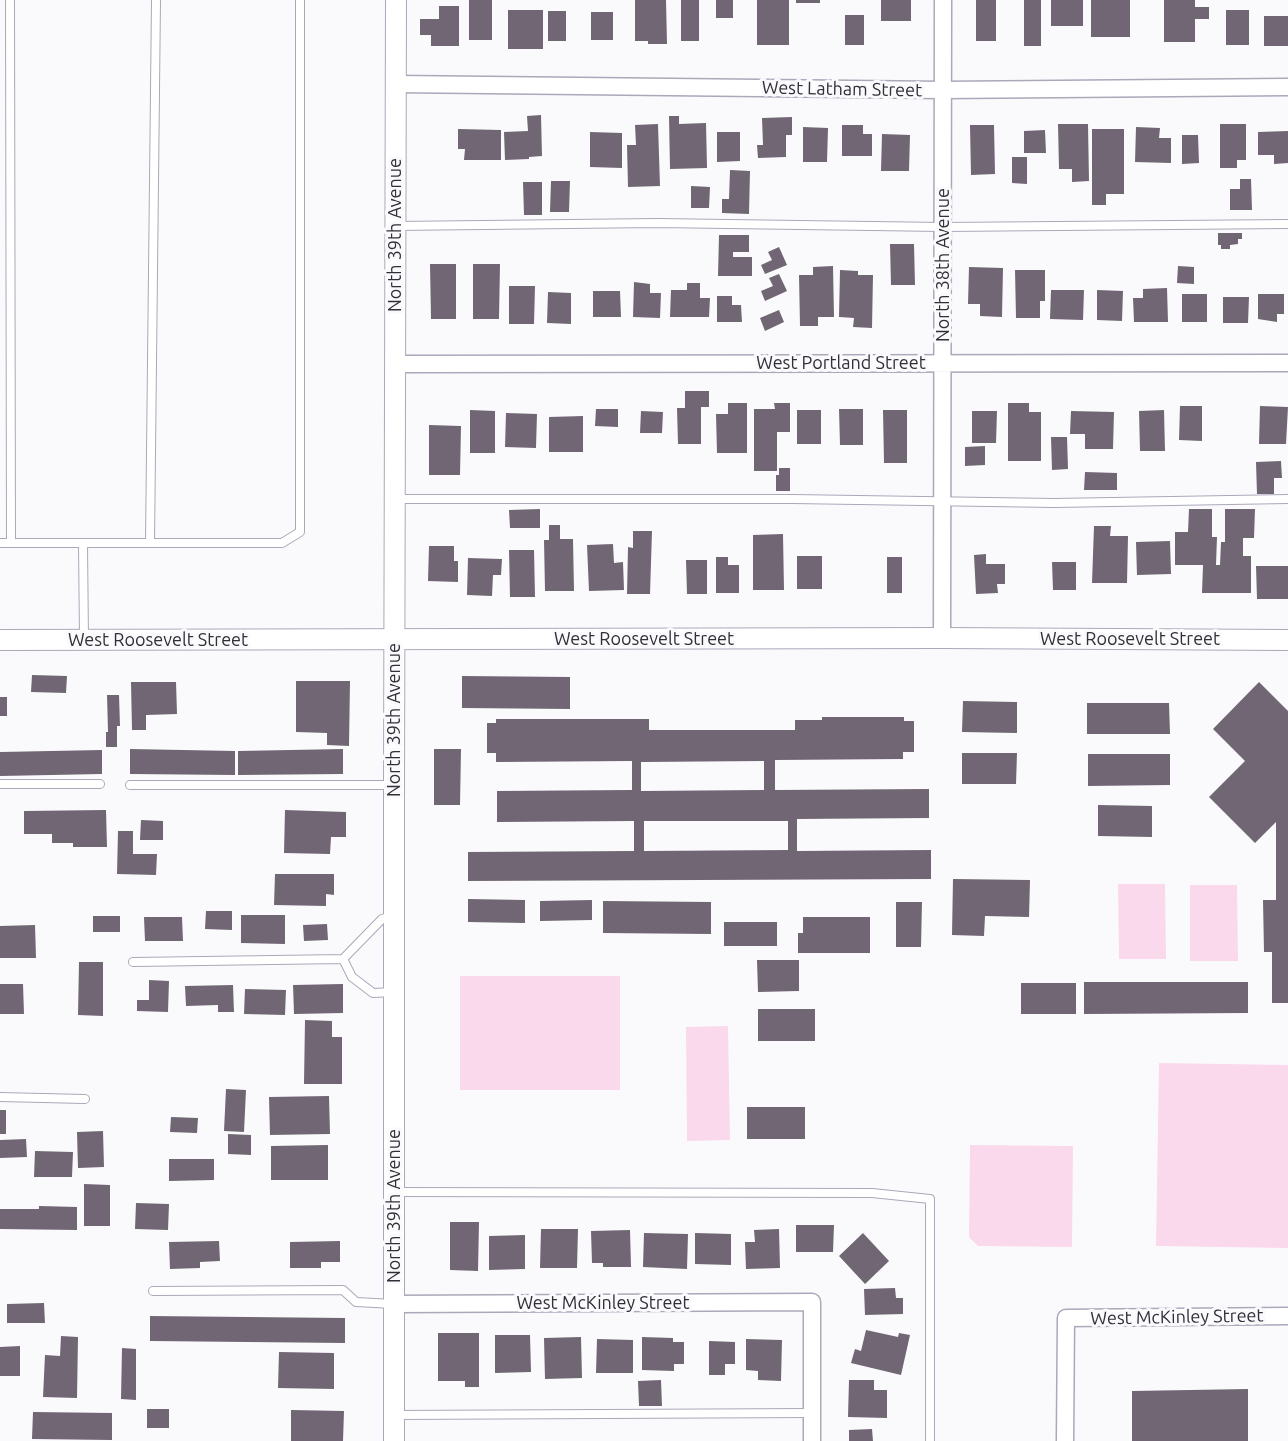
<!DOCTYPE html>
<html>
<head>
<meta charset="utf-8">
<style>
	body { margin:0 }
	canvas { display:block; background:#fafafd }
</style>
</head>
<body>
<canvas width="1288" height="1441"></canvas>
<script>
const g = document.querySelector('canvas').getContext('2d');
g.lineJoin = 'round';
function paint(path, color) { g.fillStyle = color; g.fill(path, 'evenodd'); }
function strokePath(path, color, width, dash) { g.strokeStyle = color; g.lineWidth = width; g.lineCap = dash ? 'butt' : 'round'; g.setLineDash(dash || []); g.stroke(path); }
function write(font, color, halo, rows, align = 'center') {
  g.font = font + ' Ubuntu,sans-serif'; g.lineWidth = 6; g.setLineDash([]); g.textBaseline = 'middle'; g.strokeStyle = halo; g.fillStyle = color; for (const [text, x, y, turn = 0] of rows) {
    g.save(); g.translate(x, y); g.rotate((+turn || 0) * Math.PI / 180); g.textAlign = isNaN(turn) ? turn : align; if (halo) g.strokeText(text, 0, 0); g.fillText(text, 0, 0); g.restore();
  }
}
const green = new Path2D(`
	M1118,884H1165L1166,959H1119Z
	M1190,885H1237L1238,961H1190Z
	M460,976H620V1090H460Z
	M728,1026L730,1140L687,1141L686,1027Z
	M1159,1063L1288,1065V1248L1156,1246Z
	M970,1145L1073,1146L1072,1247L978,1246L969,1237Z`);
const building = new Path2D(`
	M469,0H492V40H469Z
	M635,0H666L667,44H648V41H635Z
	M681,0H699V41H681Z
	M716,0H733V18H716Z
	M757,0H789V45H757Z
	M796,0H820V3H796Z
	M881,0H911V21H881Z
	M976,0H996V41H976Z
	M1024,0H1041V46H1024Z
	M1051,0H1083V26H1051Z
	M1091,0H1130V37H1091Z
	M1164,0H1195V7H1209V19H1195V42H1164Z
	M439,6H459V46H431V35H420V19H439Z
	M508,10H543V49H508Z
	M1226,10H1249V45H1226Z
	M548,11H566V41H548Z
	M591,12H613V40H591Z
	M845,15H864V45H845Z
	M1264,16H1288V46H1264Z
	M541,115L542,156L529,157V159L505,160L504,132L528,131L527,116Z
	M669,116H679V124L706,123L707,168L670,169Z
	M792,117V135H786V157L758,158L757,145H763L762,118Z
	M658,124L660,186L628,187L627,145H636L635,125Z
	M1058,124H1088L1089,181L1072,182V169H1059Z
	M1220,124H1246V160H1237V168H1220Z
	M842,125H863V134H872V156H842Z
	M970,125H994L995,174L971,175Z
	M803,127L828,128L827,162H803Z
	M1136,127L1160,128L1159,138H1171V163L1135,162Z
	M458,129L501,130V160H464L465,149H458Z
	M1092,129H1124V194H1106V205H1092Z
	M1045,130L1046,153H1024V131Z
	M1288,131V163L1274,164V155H1258V132Z
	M590,132L622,133V168L590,167Z
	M717,132H740V161L717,162Z
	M882,134L910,135L909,171H881Z
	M1182,135H1198L1199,163L1182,164Z
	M1012,157H1027V184L1012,183Z
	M730,170L750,171L749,214L722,213V199H729Z
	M1240,179H1251L1252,210H1230V189H1240Z
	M551,181H570L569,212H550Z
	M523,182H542V215H524Z
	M691,186L710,187L709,208H691Z
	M1218,233H1242V239H1238V244L1230,245V249H1221V245H1218Z
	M719,235H749V252H733V257H752V276H718Z
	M890,244H914L915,285H891Z
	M779,247L787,265L765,274L761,265L772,260L768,252Z
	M430,264H456V319H431Z
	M473,264H500L499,319H473Z
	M833,266L834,317H818V326H800L799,275H813V267Z
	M1178,266L1194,267V284L1177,283Z
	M969,267L1003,268L1002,317L980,316V304H968Z
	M840,270L858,271V275H873L872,328L853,327L854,318L839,317Z
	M1015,270H1045V301H1040V318H1016Z
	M779,274L787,291L765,301L761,291L773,286L769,278Z
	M634,282L650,284V293H661L660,318L633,317Z
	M687,283H700V298H710L709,317H670L671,290H687Z
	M509,286H535L534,324H509Z
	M1167,288L1168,322H1134L1133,298H1143V289Z
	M1051,290H1084L1083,320L1050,319Z
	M1097,290L1123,291L1122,321L1097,320Z
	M593,291H620L621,317H593Z
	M548,292L571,293V324L547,323Z
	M1182,294H1207V322H1182Z
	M1258,294H1284V314H1277V322L1258,319Z
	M717,296H732V305H741L742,322H717Z
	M1223,297H1249L1248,323H1223Z
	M779,310L784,322L765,331L760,318Z
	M685,391H709V407H701V444H678L677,408H685Z
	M728,403H747V453H717L716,414H728Z
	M774,403H790V432H777V471H754V409H775Z
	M1008,403H1029V412H1041V461H1008Z
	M1180,406H1202V441L1179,440Z
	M1260,406L1288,407L1286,444H1259Z
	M596,409H618V427L595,426Z
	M839,409H863V445H840Z
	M470,410L495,411V453H470Z
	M797,410H821V444H797Z
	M883,410H907V463H884Z
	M1164,410L1165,451H1140L1139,411Z
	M641,411L663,412L662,433H640Z
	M972,411H997L996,443H972Z
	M1071,411L1114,412L1113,449H1085V434H1070Z
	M506,413L537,414L536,448L505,447Z
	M583,416V452H549V417Z
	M429,425L461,426L460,475H429Z
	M1051,437H1067L1068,469L1052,470Z
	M985,446V465L965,466V447Z
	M1281,461L1282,478H1274V494H1257L1256,462Z
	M779,468H790V491H776V475H779Z
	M1085,472L1117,473V490H1084Z
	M540,509V528H510L509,510Z
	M1189,509H1212V537H1217L1216,565H1220L1221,542H1225V509H1255L1254,538H1243V556H1251V593H1202L1203,565H1175V532H1188Z
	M549,525H560V539H573L574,591H545L544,540H549Z
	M1094,526H1111L1110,536H1128L1127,583H1092Z
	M633,531H652L650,594H627L628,547L633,548Z
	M783,534L784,590H753V535Z
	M1170,541L1171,574L1137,575L1136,542Z
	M613,544L614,563L623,562L624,590L589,591L587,545Z
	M429,546H454V561H458V582L428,581Z
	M509,550H534L535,597H510Z
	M986,554V564H1005V584H997L998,593L976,594L974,555Z
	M797,556H822V589H797Z
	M716,557H728V565H739V593H716Z
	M887,557H902V593H887Z
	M468,558L502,559L501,575H493L492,596L467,595Z
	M686,560H707V594H687Z
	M1052,562H1076V590H1053Z
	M1256,566H1288V599H1257Z
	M32,675L67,676L66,693L31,692Z
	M462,676L570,677V709L462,708Z
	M296,681H350L349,746L327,745V733L296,732Z
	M131,682H176L177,714L146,715V730H132Z
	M1259,682L1288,711V1003H1272V952H1264L1263,900H1276V822L1255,843L1209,797L1245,761L1213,729Z
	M107,695H119L120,726H117V747H106V732H108Z
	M0,697H7V716H0Z
	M963,701L1017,702V733L962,732Z
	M1087,703H1169L1170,734H1087Z
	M822,717H904V721H914V752H903V759L775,760V790L929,789V818L797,819V851L931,850V879L468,881V852L634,851V821L497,822V791L632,790V761L496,762V753H487V723H496V719H649V730H795V720H822ZM764,761V790L641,791V762ZM644,821H788V850L644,851Z
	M130,749L235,751V775L130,774Z
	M343,749V774L238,775V751Z
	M434,749H461L460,805H434Z
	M102,750V774L0,776V752Z
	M962,753H1017L1016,784H962Z
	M1088,754H1170V785L1088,786Z
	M1098,805L1152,806V837L1098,836Z
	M106,810L107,847H73V843H52V834H24V811Z
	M285,810L346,812V837H331L330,854L284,853Z
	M141,820L163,821V840H140Z
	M118,831H133V854H157L156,875L117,874Z
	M275,874H334V895L326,894V906L274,905Z
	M953,879L1030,880L1029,917L985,916L984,936L952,935Z
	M468,899L525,900V923L468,922Z
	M592,900V920L540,921V901Z
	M603,901L711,902V934L603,933Z
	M896,902H922L921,947H896Z
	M206,911H232V930L205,929Z
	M241,915H285V944L241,943Z
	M93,916H120V932H93Z
	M144,917H182L183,941H145Z
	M803,917H870V953H798V933H803Z
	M724,922H777V946H724Z
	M327,924L328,940L304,941L303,925Z
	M35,925L36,958H0V926Z
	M757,960H799V991L758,992Z
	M79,962H103V1016L78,1015Z
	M149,980L169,981L168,1012L137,1011V1000H149Z
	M1084,982H1248V1013L1084,1014Z
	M1021,983H1076V1014H1021Z
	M0,984H23L24,1014H0Z
	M343,984V1013L294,1014L293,985Z
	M233,985L234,1012H218V1005L186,1006L185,986Z
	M245,989L286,990L285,1015L244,1014Z
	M758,1009H815V1041H758Z
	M305,1020L332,1021V1037H342V1084H304Z
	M226,1089L246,1090L244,1132L224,1131Z
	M329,1096L330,1134L270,1135L269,1097Z
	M747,1107H805V1139H747Z
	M0,1110H6V1134H0Z
	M171,1117L198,1118L197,1133L170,1132Z
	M103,1131L104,1167L78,1168L77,1132Z
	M228,1134L251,1135V1155L228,1154Z
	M26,1139L27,1157L0,1158V1140Z
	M328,1145V1180H271V1146Z
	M35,1151L73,1152L72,1177H34Z
	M169,1159H214V1180L169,1181Z
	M84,1184L110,1185V1226H84Z
	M136,1203L169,1204L168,1230L135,1229Z
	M39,1206L77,1207V1230L0,1229V1209H39Z
	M450,1222H479L478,1271L450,1270Z
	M796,1225H834L833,1252H796Z
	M541,1229H578L577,1268H540Z
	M779,1229L780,1268L746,1269L745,1242H755L754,1230Z
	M630,1230L631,1267H603V1263H592L591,1231Z
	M644,1233L688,1234L687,1269L643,1267Z
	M695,1233L731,1234V1265L695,1264Z
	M863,1233L889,1261L865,1284L839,1256Z
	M525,1235V1269L489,1270V1236Z
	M219,1241L220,1261L200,1262V1268L170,1269L169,1242Z
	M340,1241V1262H321V1268H290V1242Z
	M895,1288L896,1298H903V1314L865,1315L864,1289Z
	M44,1303L45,1323H7V1304Z
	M150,1316L345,1318V1343L150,1341Z
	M866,1330L898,1337L899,1333L910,1335L901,1375L851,1363L855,1349L861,1351Z
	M438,1333H479V1387H465V1381H438Z
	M495,1335H530L531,1372L495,1373Z
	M61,1336L78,1337L77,1398L43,1397L45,1355L60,1356Z
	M581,1337L582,1378L545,1379L544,1338Z
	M642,1337L673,1338V1342H684V1364H674V1371L642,1370Z
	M597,1339L633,1340V1373H596Z
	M746,1339L782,1340L781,1381L758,1380V1371L746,1370Z
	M709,1341L735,1342V1364H725V1375H709Z
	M20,1346V1376H0V1347Z
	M122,1348L136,1349V1400L121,1399Z
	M279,1352L334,1353V1389L278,1388Z
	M661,1380L662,1406H639L638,1381Z
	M849,1380H874V1390H887V1418L848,1417Z
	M1248,1389V1441H1132V1391Z
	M147,1409H169V1428H147Z
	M291,1410L344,1411L343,1441H291Z
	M33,1412L112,1413V1440L32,1439Z
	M872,1429L873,1441H849V1430Z`);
const service = new Path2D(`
	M10,0L11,543
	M395,226L657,223L943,227L1288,224
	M395,499H792L1054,503L1288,499
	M0,543H282L300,532V0
	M83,543L84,640
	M150,543L156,0
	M0,784H100
	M130,785H393
	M343,959L352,977L373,993L394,992
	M133,962L343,959L382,919L394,916
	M0,1097L85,1099
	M394,1192L872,1193L930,1199V1441
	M153,1291L343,1290L356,1302L393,1304
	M394,1415L812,1413`);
const minor = new Path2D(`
	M396,84L943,90L1288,87
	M395,364L1288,363
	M942,638L943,0
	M394,1304L812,1302V1441
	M1065,1441L1066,1318L1288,1316`);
const tertiary = new Path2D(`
	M0,640L942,638L1288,640
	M394,1441V785L396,0`);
const streetNames = [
	["West Latham Street",842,89,1],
	["North 39th Avenue",395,235,-90],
	["North 38th Avenue",943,265,-90],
	["West Portland Street",841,363],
	["West Roosevelt Street",644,639],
	["West Roosevelt Street",1130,639],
	["West Roosevelt Street",158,640],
	["North 39th Avenue",394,720,-90],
	["North 39th Avenue",394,1206,-90],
	["West McKinley Street",603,1303],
	["West McKinley Street",1177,1317,-1]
];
paint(green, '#fbd9ec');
paint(building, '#716673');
strokePath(service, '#aca7b9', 10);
strokePath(minor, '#aca7b9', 19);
strokePath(tertiary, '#aca7b9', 22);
strokePath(service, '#fff', 8);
strokePath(minor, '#fff', 16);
strokePath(tertiary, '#fff', 20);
write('18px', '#323037', '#fafafd', streetNames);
</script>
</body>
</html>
